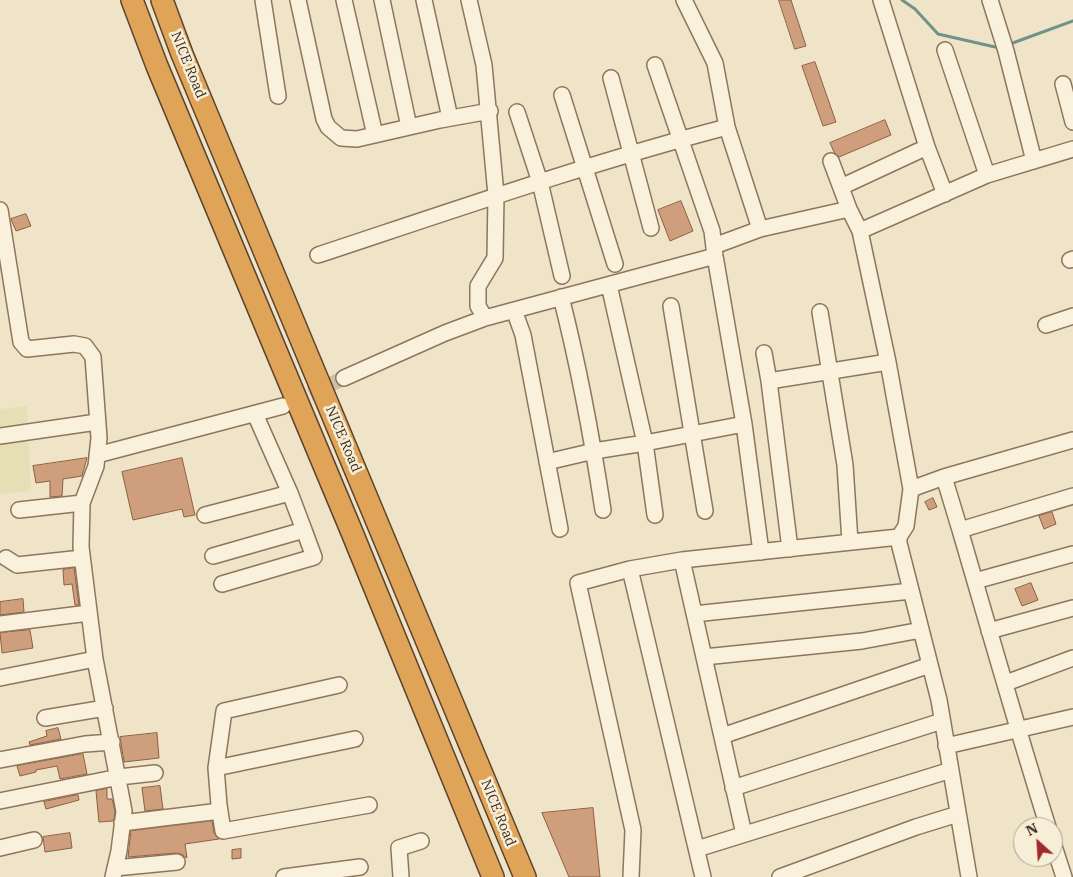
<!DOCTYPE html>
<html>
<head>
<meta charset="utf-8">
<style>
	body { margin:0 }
	#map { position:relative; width:1073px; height:877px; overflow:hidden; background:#f0e4c8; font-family:"IBM Plex Serif",serif }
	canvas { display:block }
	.north { position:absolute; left:1013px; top:817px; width:50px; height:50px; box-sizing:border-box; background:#f7eed8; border:1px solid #ada18e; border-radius:50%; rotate:334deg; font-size:14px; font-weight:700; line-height:20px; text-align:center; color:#3d2e20 }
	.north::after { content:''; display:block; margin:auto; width:18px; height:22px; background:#9e2a2b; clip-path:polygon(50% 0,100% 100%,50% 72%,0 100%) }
</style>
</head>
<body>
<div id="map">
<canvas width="1073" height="877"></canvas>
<div class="north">N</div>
</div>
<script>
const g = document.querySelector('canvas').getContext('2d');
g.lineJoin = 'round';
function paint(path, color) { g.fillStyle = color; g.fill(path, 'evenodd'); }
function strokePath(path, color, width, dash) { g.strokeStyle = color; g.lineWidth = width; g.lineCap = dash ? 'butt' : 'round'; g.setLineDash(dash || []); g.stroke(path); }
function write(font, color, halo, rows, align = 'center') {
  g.font = font + ' "IBM Plex Serif",serif'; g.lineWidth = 5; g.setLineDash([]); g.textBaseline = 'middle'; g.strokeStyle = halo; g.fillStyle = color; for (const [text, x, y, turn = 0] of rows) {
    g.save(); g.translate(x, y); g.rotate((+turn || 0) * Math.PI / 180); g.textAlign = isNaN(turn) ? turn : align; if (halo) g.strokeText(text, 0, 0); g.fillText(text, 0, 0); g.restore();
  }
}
const farmland = new Path2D(`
	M27,406L31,491L0,494V409Z`);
const stream = new Path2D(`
	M902,0L915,9L938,34L995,47L999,46
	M1010,44L1073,21`);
const building = new Path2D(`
	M779,0H791L806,46L795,49Z
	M815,62L836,122L823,126L802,66Z
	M885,120L891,135L839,157L834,152L830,143Z
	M681,201L693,231L670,241L658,210Z
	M26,214L31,226L16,231L11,219Z
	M87,458L82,476L63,479L62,496L50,497V481L36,483L33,466Z
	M182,458L195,515L184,517L182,509L133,520L122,472Z
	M933,498L937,507L929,510L925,502Z
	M1052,512L1056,524L1044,529L1039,516Z
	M74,568L79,605H75L72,584L64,585L63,570Z
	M1031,583L1038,600L1022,606L1015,589Z
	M23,599L24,612L0,615V602Z
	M30,630L33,648L2,653L0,633Z
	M58,728L61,739L30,745L29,742L47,736L46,731Z
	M157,733L159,758L124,762L120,737Z
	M83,754L87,774L60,779L57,766L36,770V772L20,776L17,766Z
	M160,786L163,809L145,811L142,788Z
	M107,789V799H112L115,811L114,819L113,821L99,822L96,791Z
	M78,795L79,800L46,809L44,802Z
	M593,808L600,877H569L542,813Z
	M212,821L214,833L219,839L185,844L187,858L181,854L176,853L128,857L131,831Z
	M70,833L72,848L45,852L43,837Z
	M241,849V858L232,859V850Z`);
const minorTunnel = new Path2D(`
	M289,404L344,378`);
const minor = new Path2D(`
	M263,0L278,96
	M298,0L324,119L328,127L341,138L357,139L440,120L490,111
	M344,0L375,135
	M382,0L409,127
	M424,0L450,118
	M469,0L484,65L496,195L495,258L478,286V306L485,318
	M684,0L715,63L727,127L760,229
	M881,0L927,147L945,194
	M990,0L1006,51L1034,161
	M945,50L987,175
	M655,65L712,231L715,256L744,424L761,552
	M611,78L651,228
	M1063,84L1073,122
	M562,95L615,264
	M517,112L540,182L562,276
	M831,161L849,209L860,231L987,175L1073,149
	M841,187L927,147
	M0,210L21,342L27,349L74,344L85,346L93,357L99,438L96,466L82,503L81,547L95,659L124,811L119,851L113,877
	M860,231L888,362L911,489L906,526L899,537
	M714,246L760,229L849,209
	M318,255C454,210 589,163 727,127
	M1070,260L1073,259
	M609,285L645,443L655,515
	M561,297C579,367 592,438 603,510
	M671,306L705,511
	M514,310L523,335L560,529
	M820,312L845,465L850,542
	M1046,325L1073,316
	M764,353L769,381L790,549
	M344,378L445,333L485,318L715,256
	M769,381L888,362
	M255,414L290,493
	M0,436L97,422
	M97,455L283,406
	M547,462L594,451L645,443L744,424
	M911,489L944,477
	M19,510L82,503
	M205,515L290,493L304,530
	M960,530L944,477L1073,440
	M213,556L304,530L314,557L222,584
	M6,558L17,565L82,558
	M682,560L744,834
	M630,569L703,877
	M975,581L1073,554
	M694,614L911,591
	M0,624L89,613
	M989,631L1073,608
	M704,657L862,641L921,630
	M0,678L95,659
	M1006,683L1073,658
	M45,718L105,708
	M722,736L930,665
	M355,739L216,768L219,805L223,831L369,805
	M946,746L1073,717
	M0,760L85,744L112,742
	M216,768L224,711L339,685
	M733,788L942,721
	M0,801L119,777L155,773
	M122,823L220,811
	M1048,827C1017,728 989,629 960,530L1073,496
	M1053,843L1064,877
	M0,848L34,840
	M697,849L951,770
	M115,868L177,862
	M284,877L360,867
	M401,877L399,848L421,841
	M631,877L633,830L578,583L630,569L682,560L899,537V543L939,700L969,877
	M780,877L916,827L958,814`);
const highway = new Path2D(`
	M132,0L157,66L351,530L493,877
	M162,0L182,54L525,877`);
const streetNames = [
	["NICE Road",188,65,68],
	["NICE Road",343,439,67],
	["NICE Road",498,813,68]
];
paint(farmland, '#e6deb5');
strokePath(stream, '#6f938a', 3);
paint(building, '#cf9f7d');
strokePath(building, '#8d5f41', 1);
strokePath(minorTunnel, '#ccc0a6', 15, [15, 8]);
strokePath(minor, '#8d765c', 18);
strokePath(highway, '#5b4430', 24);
strokePath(minor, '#faf1dc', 15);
strokePath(highway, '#e0a458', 21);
write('14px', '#3d2e20', '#f7eed8', streetNames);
</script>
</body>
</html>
